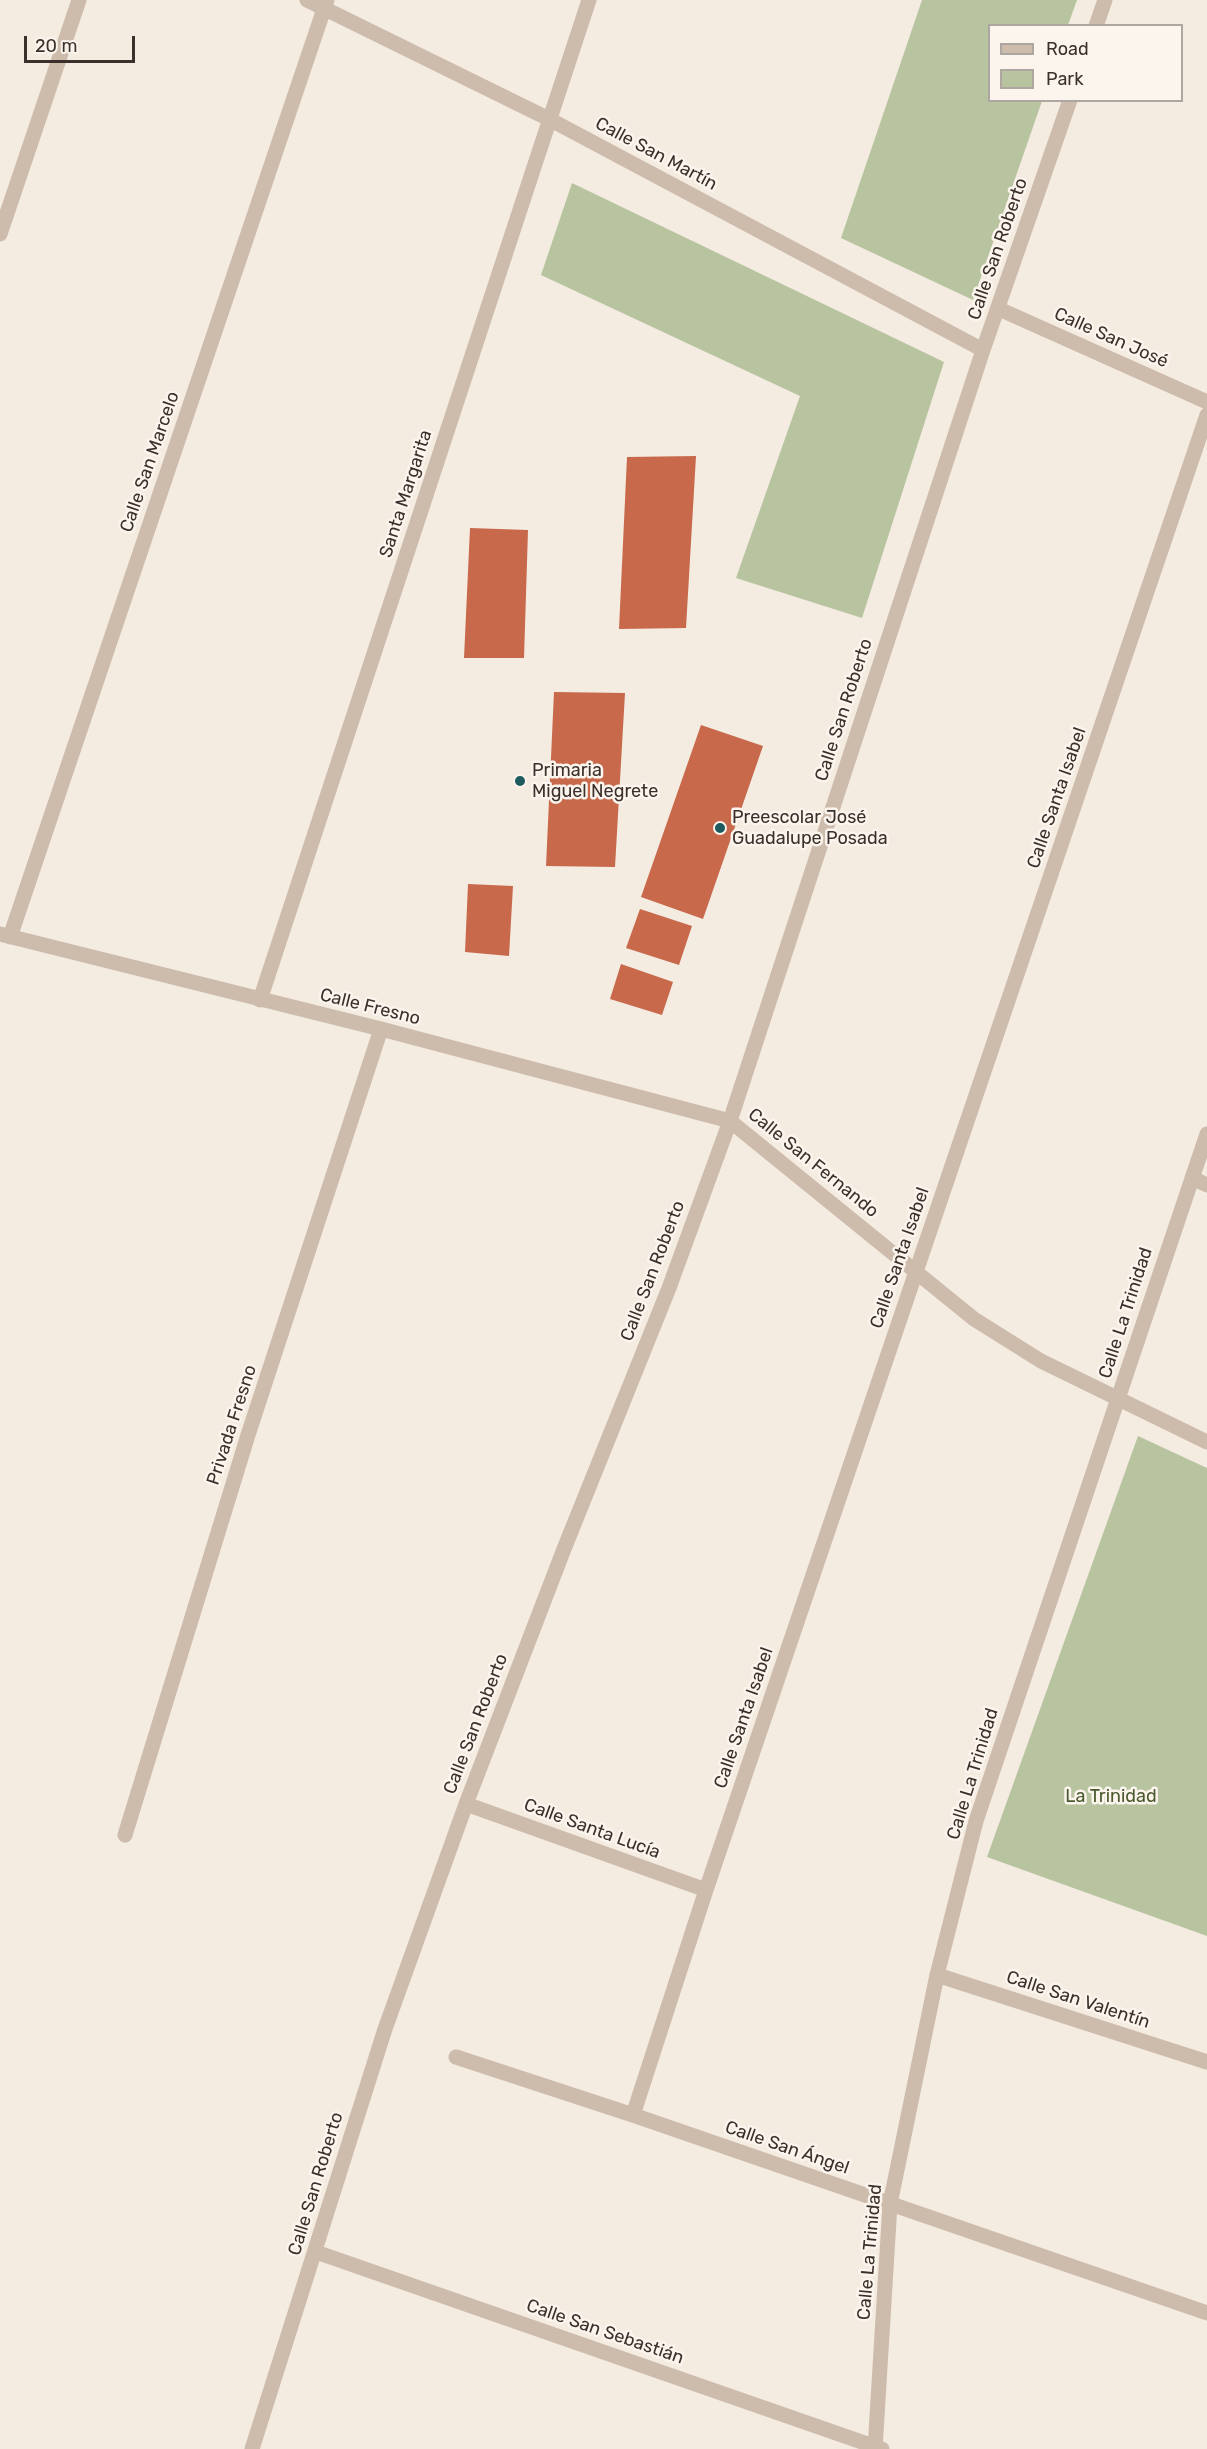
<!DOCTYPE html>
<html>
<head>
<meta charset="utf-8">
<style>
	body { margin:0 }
	#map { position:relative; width:1207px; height:2449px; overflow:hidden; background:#f4ebe1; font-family:Rubik,sans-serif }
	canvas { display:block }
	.legend { position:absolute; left:988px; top:24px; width:195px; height:78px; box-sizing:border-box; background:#fbf5ee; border:2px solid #aea6a0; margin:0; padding:8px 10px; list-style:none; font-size:18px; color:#3b302b }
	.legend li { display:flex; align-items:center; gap:12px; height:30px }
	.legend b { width:30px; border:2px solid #aea6a0 }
	.scale { position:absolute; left:24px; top:36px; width:111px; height:27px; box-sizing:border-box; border:3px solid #3b302b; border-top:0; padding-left:8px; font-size:18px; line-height:21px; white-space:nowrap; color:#3b302b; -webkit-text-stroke:4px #fbf5ee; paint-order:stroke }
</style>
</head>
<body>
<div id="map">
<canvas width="1207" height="2449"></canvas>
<ul class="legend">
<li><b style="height:8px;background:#cdbbac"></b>Road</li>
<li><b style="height:16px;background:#b8c4a0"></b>Park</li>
</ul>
<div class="scale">20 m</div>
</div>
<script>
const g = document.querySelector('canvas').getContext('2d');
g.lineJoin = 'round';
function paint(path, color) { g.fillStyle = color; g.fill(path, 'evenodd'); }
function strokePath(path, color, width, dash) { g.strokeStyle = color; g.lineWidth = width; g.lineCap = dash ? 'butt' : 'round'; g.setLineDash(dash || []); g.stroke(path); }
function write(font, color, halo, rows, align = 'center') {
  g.font = font + ' Rubik,sans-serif'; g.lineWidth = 5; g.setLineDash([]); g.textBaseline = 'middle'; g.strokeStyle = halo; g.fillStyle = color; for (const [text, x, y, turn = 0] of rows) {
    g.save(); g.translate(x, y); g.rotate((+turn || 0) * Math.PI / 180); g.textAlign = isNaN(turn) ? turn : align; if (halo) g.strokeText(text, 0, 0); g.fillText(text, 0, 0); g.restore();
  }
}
const green = new Path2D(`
	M922,0H1077L1068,25L990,26V100L1042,101L973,300L841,238Z
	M572,183L944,362L862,618L736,578L800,396L541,275Z
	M1138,1436L1207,1468V1936L987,1857Z`);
const building = new Path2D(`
	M696,456L686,628L619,629L627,457Z
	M470,528L528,530L524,658H464Z
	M554,692L625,693L615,867L546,866Z
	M701,725L763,746L703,919L641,897Z
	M468,884L513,886L509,956L465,952Z
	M640,909L692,926L679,965L626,948Z
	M621,964L673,982L662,1015L610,999Z`);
const minor = new Path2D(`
	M307,0L549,119L983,350
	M1096,26L1105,0
	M0,234L79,0
	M999,309L1207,402
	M0,934L381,1029L730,1121L974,1319L1041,1361L1207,1442
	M10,937L327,0
	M260,1000L589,0
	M1192,1178L1207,1185
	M466,1804L706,1890
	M125,1835L248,1435L381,1029
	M937,1975L1207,2062
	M456,2057L633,2115L1207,2313
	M633,2115L706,1890L1207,415
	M316,2252L882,2449
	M252,2449L385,2029L466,1804L564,1549L669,1288L730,1121L983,350L1070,100
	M875,2449L890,2204L937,1975L976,1821L1207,1134`);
const markers = [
	[520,781,6,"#1f5a5e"],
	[720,828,6,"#1f5a5e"]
];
const streetNames = [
	["Calle San Martín",656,154,28],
	["Calle San Roberto",998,249,-71],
	["Calle San José",1111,338,24],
	["Calle San Marcelo",150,462,-71],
	["Santa Margarita",406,494,-72],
	["Calle San Roberto",844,710,-72],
	["Calle Santa Isabel",1057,798,-71],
	["Calle Fresno",370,1007,14],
	["Calle San Fernando",813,1163,39],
	["Calle Santa Isabel",900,1258,-71],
	["Calle San Roberto",653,1271,-69],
	["Calle La Trinidad",1126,1313,-72],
	["Privada Fresno",232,1425,-72],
	["Calle Santa Isabel",744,1718,-71],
	["Calle San Roberto",476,1724,-69],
	["Calle La Trinidad",973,1774,-73],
	["Calle Santa Lucía",592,1829,20],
	["Calle San Valentín",1078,2000,18],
	["Calle San Ángel",787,2148,19],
	["Calle San Roberto",316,2184,-73],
	["Calle La Trinidad",870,2252,-85],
	["Calle San Sebastián",605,2332,19]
];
const poiNames = [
	["Primaria",532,771],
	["Miguel Negrete",532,792],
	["Preescolar José",732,818],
	["Guadalupe Posada",732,839]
];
const parkNames = [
	["La Trinidad",1111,1797]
];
paint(green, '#b8c4a0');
paint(building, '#c8694b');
strokePath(minor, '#cdbbac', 15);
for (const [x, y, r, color] of markers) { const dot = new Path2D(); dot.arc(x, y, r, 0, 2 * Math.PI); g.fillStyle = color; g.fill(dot); strokePath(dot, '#fbf5ee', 2); }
write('18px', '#3b302b', '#fbf5ee', streetNames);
write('18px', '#3b302b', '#fbf5ee', poiNames, 'left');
write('18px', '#4a5a2e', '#fbf5ee', parkNames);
</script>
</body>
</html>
